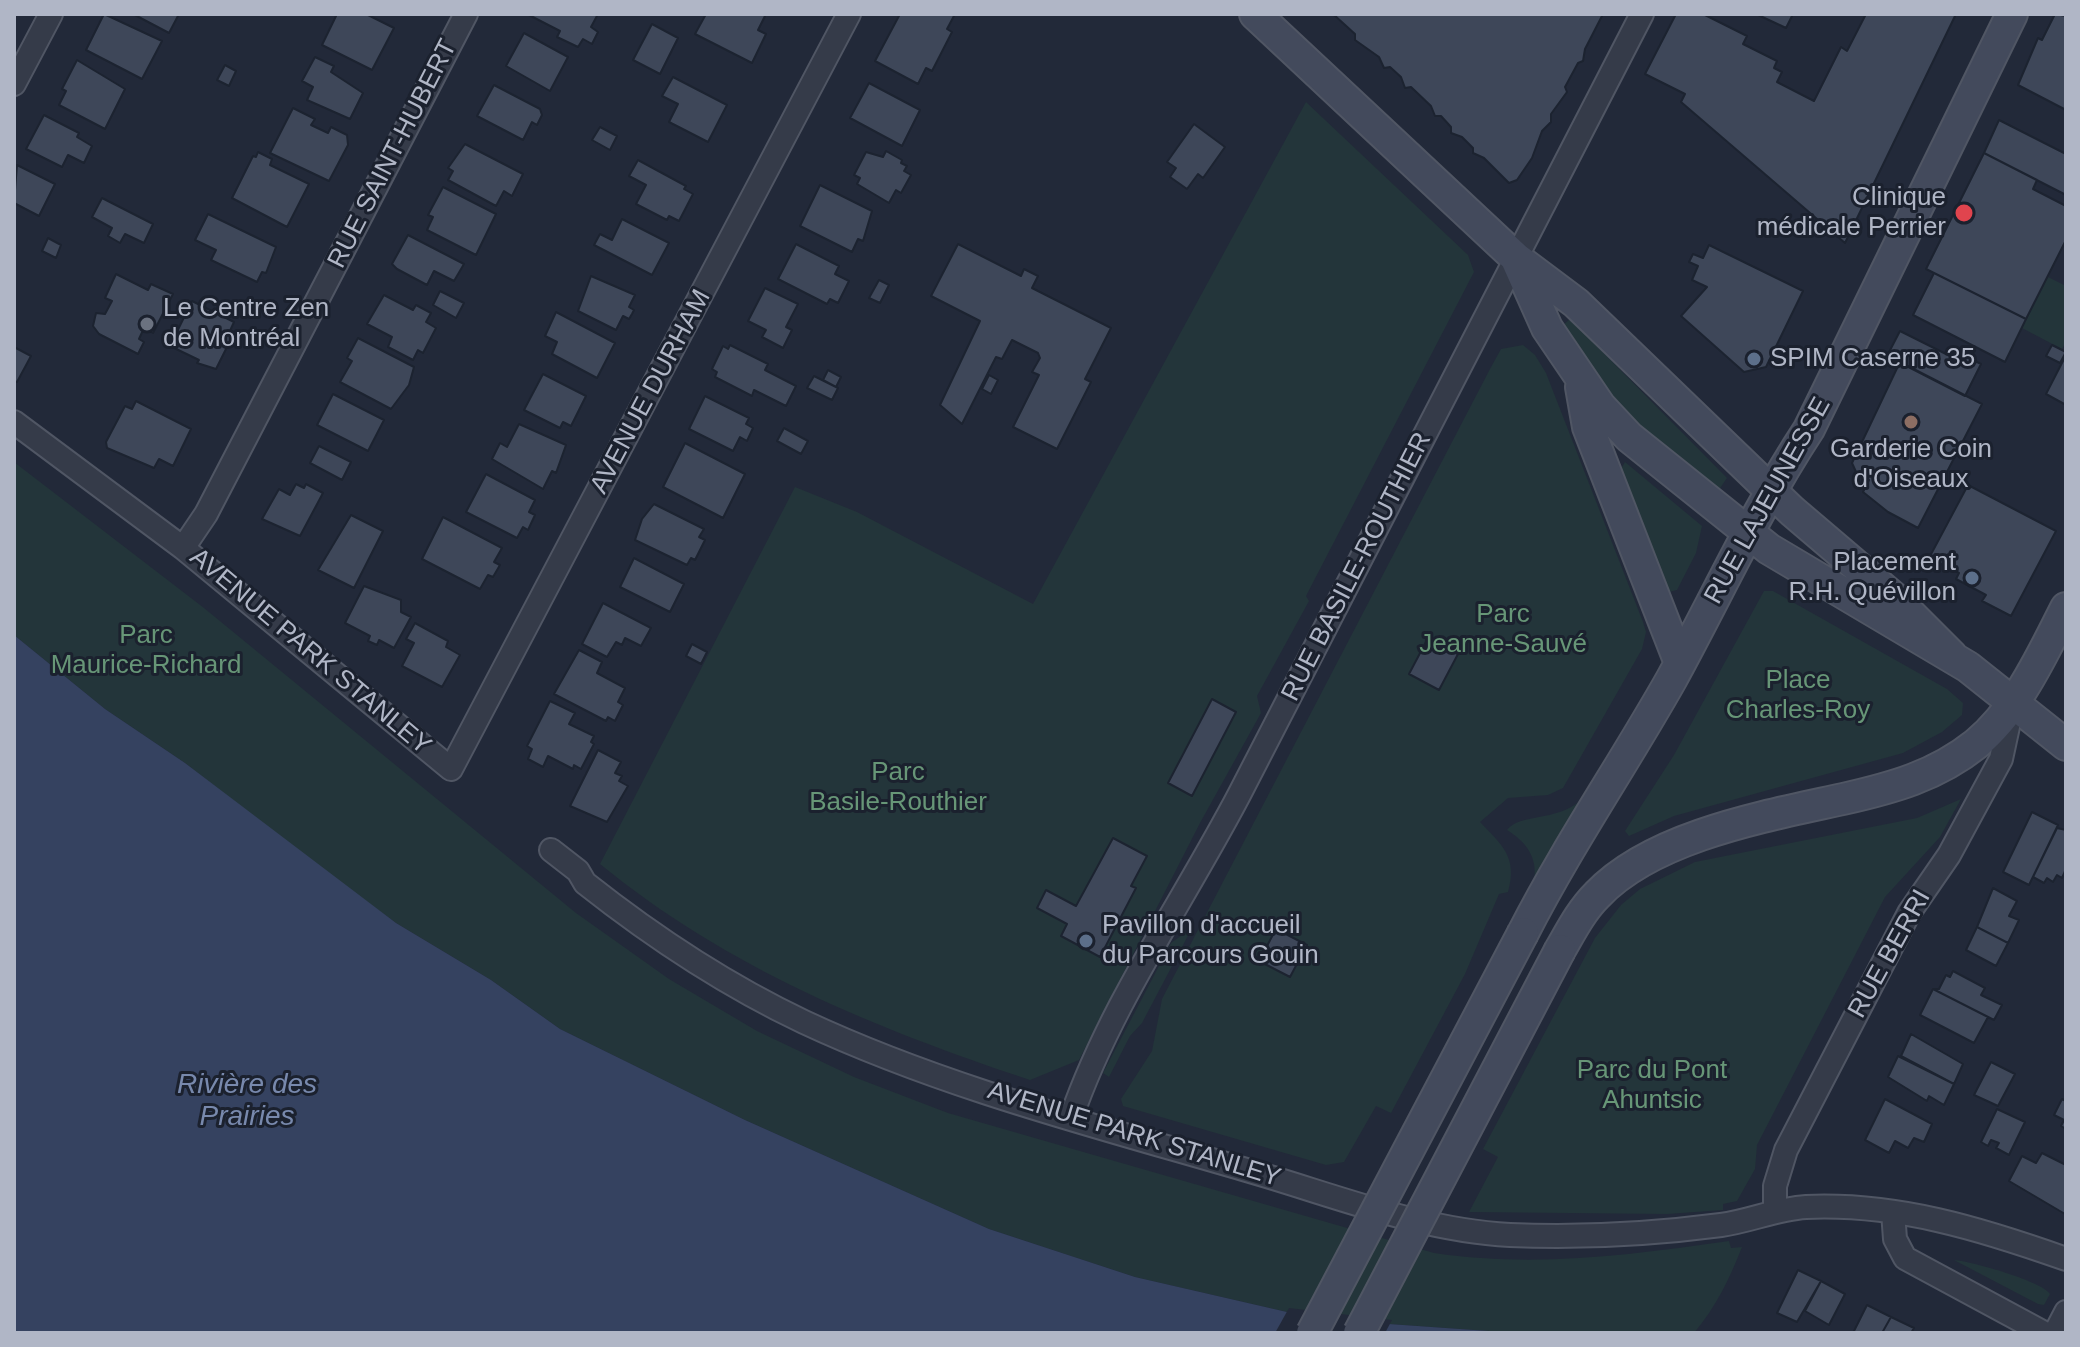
<!DOCTYPE html>
<html>
<head>
<meta charset="utf-8">
<style>
	body { margin:0 }
	#map { position:relative; width:2080px; height:1347px; overflow:hidden; background:#222939; font-family:Arial,sans-serif }
	canvas { display:block }
	.frame { position:absolute; inset:0; border:16px solid #b0b6c6; pointer-events:none }
</style>
</head>
<body>
<div id="map">
<canvas width="2080" height="1347"></canvas>
<div class="frame"></div>
</div>
<script>
const g = document.querySelector('canvas').getContext('2d');
g.lineJoin = 'round';
function paint(path, color) { g.fillStyle = color; g.fill(path, 'evenodd'); }
function strokePath(path, color, width, dash) { g.strokeStyle = color; g.lineWidth = width; g.lineCap = dash ? 'butt' : 'round'; g.setLineDash(dash || []); g.stroke(path); }
function write(font, color, halo, rows, align = 'center') {
  g.font = font + ' Arial,sans-serif'; g.lineWidth = 6; g.setLineDash([]); g.textBaseline = 'middle'; g.strokeStyle = halo; g.fillStyle = color; for (const [text, x, y, turn = 0] of rows) {
    g.save(); g.translate(x, y); g.rotate((+turn || 0) * Math.PI / 180); g.textAlign = isNaN(turn) ? turn : align; if (halo) g.strokeText(text, 0, 0); g.fillText(text, 0, 0); g.restore();
  }
}
const green = new Path2D(`
	M1306,102L1468,255L1474,272L1306,596L1309,601L1257,696L1261,713L1200,823L1079,1060L1030,1080C874,1028 727,968 600,864L795,487L857,512L1033,604Z
	M2048,277L2066,286V342L2062,349L2022,328Z
	M1570,319L1727,478L1716,494L1625,418L1561,327Z
	M1523,345L1535,355L1546,373L1643,622L1646,632L1642,649L1563,788L1548,795L1508,798L1480,822C1502,845 1518,857 1508,892L1499,894L1465,974L1391,1113L1376,1106L1344,1162L1326,1165L1123,1106L1121,1099L1152,1051L1162,999L1490,369L1501,349Z
	M14,462L204,608L576,913L669,979L757,1031L854,1077L948,1113L1434,1253C1535,1268 1630,1255 1729,1241L1731,1248L1742,1247C1730,1278 1716,1307 1694,1333H1517L1389,1324L1287,1312L1135,1277L989,1229L745,1120L560,1029L491,980L396,923L307,858L185,763L105,709L14,635Z
	M1625,462L1702,526L1696,553L1677,590L1669,592L1621,469Z
	M1764,591H1773L1947,689L1963,703L1962,715L1942,732L1903,753L1674,816L1629,836L1625,831L1674,755Z
	M1961,799L1940,837L1885,897L1757,1145L1755,1169L1737,1201L1723,1204V1210L1667,1214L1469,1212L1498,1157L1483,1149L1595,938L1621,905L1640,889L1695,862L1917,818Z
	M1580,801L1534,881C1538,857 1526,842 1507,830C1520,813 1555,822 1580,801Z
	M1192,928L1142,1023L1130,1036L1109,1077L1103,1073L1171,943Z
	M1954,1260C1971,1261 2044,1282 2050,1294L2044,1305L2038,1304Z`);
const water = new Path2D(`
	M14,635L105,709L185,763L396,923L491,980L560,1029L745,1120L989,1229L1135,1277L1287,1312L1389,1324L1517,1333H14Z`);
const pier = new Path2D(`
	M1289,1308L1392,1320L1385,1333H1275Z`);
const building = new Path2D(`
	M104,14L162,41L142,79L86,50Z
	M133,14H179L169,33Z
	M337,14H366L394,28L372,70L322,45Z
	M527,14H598L591,27L598,32L592,44L583,39L578,47L557,37L560,31Z
	M706,14H766L758,30L766,34L752,63L695,34Z
	M900,14H955L947,29L952,32L932,71L926,68L918,84L875,61Z
	M1333,14H1603L1585,49L1583,61L1578,63L1565,87L1567,92L1551,114V122L1542,131L1532,158L1517,180L1509,183L1484,158L1473,153V148L1462,137L1451,133V127L1441,116H1435L1431,106L1411,87L1405,88L1401,77L1390,67L1384,68L1379,57L1355,40V34Z
	M1676,14H1703L1747,36L1743,44L1777,61L1774,68L1782,72L1777,82L1814,101L1841,47L1847,51L1866,14H1956L1845,243L1681,102L1685,94L1645,74Z
	M1756,14H1793L1786,28Z
	M2055,14L2066,16V110L2018,85L2038,38L2042,40Z
	M652,24L678,38L660,74L633,60Z
	M524,33L568,57L550,91L506,66Z
	M315,57L334,66L331,72L363,93L350,119L307,100L313,87L302,81Z
	M77,60L125,89L105,129L59,105L66,91L62,89Z
	M225,65L236,71L229,86L217,80Z
	M673,77L727,105L708,142L669,122L678,104L662,96Z
	M869,83L920,110L902,146L850,118Z
	M494,85L540,109L542,115L537,125L532,122L523,140L477,116Z
	M293,108L315,119L311,125L328,133L331,127L347,135L348,145L329,181L270,153Z
	M44,115L79,133L77,137L92,146L84,163L68,155L62,167L26,149Z
	M1999,120L2066,154V195L1984,153Z
	M1194,124L1225,147L1203,178L1198,174L1187,189L1170,177L1176,168L1167,162Z
	M600,127L617,136L610,150L592,140Z
	M465,144L523,174L512,196L504,191L496,206L448,180L453,171L448,168Z
	M886,151L902,160L901,163L907,166L904,171L911,175L901,193L896,190L889,203L857,184L860,178L854,175L866,152L883,157Z
	M258,152L272,159L270,165L309,184L287,227L232,198L253,156L256,157Z
	M1984,153L2037,180L2033,189L2066,206V240L2026,319L1926,269Z
	M638,160L686,186L684,189L693,194L679,221L669,216L667,220L636,204L646,185L629,176Z
	M17,165L55,184L39,216L14,203Z
	M820,185L872,211L863,241L858,239L852,252L800,226Z
	M443,187L496,214L476,255L427,230L433,217L428,215Z
	M102,198L153,224L144,243L125,234L120,243L108,236L112,228L92,217Z
	M208,214L276,247L266,273L262,272L257,282L211,260L216,250L195,240Z
	M622,219L669,243L652,275L594,245L600,234L612,240Z
	M408,235L464,264L454,281L434,271L427,285L397,269L392,264Z
	M48,238L61,245L56,258L42,251Z
	M796,244L839,266L835,274L849,281L838,303L830,299L827,304L778,279Z
	M958,244L1021,276L1024,269L1038,276L1032,288L1111,328L1085,379L1091,382L1057,449L1013,427L1039,375L1032,372L1040,358L1038,353L1012,340L1002,359L996,357L962,424L940,405L980,321L931,296Z
	M1709,245L1803,291L1766,367L1744,372L1681,316L1707,287L1692,280L1698,266L1689,262L1693,254L1703,258Z
	M1934,273L2026,319L2005,362L1913,315Z
	M116,274L148,290L151,284L173,294L153,333L144,328L139,339L144,342L138,354L99,334L93,326L96,313L105,314L112,301L105,298Z
	M591,276L635,295L629,307L634,310L632,314L629,319L623,316L616,330L578,311Z
	M879,280L889,285L880,303L869,298Z
	M765,288L798,304L786,327L792,330L783,348L762,337L766,330L748,321Z
	M440,291L464,303L456,318L433,305Z
	M384,295L413,310L416,305L431,313L426,322L436,328L423,353L418,350L413,360L388,347L392,337L367,324Z
	M192,301L234,322L229,333L233,335L216,369L197,363L199,360L170,346Z
	M556,312L615,343L597,378L552,354L557,342L545,336Z
	M1900,331L1952,357L1955,351L1981,364L1965,396L1887,356Z
	M358,338L414,367L409,385L391,409L340,382L352,361L347,358Z
	M730,345L768,364L765,370L796,386L786,406L754,390L752,396L715,377L717,372L712,369L723,346L728,349Z
	M2052,345L2066,352L2060,363L2046,356Z
	M14,347L31,356L17,382L14,381Z
	M2064,359L2066,360V405L2046,394Z
	M1900,362L1982,404L1918,528L1888,512L1863,492L1869,480L1857,474L1852,463Z
	M828,370L841,377L836,387L823,380Z
	M543,374L586,396L571,426L563,422L560,428L524,410Z
	M989,375L998,380L991,394L982,389Z
	M814,376L838,388L832,400L807,388Z
	M333,394L384,420L368,451L317,425Z
	M705,396L749,418L746,424L753,428L747,441L740,437L733,451L689,429Z
	M136,401L191,429L173,466L159,459L154,468L107,448L106,442L125,406L132,409Z
	M519,424L566,445L556,473L552,471L543,489L492,459L500,443L507,447Z
	M784,428L808,441L801,454L777,441Z
	M685,443L745,474L723,518L663,487Z
	M319,446L351,462L342,480L310,463Z
	M486,474L535,500L529,512L535,515L528,530L523,527L517,538L466,512Z
	M296,484L304,488L306,484L323,493L300,536L262,519L279,489L290,495Z
	M1968,485L2056,531L2011,616L1982,601L1986,595L1956,579L1959,573L1929,558Z
	M654,504L704,529L699,537L705,540L695,560L691,558L687,565L635,540L642,519Z
	M351,515L383,531L354,588L318,570Z
	M443,517L502,548L494,562L500,565L493,577L488,575L480,589L422,559Z
	M634,558L684,584L670,612L620,587Z
	M364,586L401,600V612L411,617L394,648L379,640L377,645L368,641L370,636L345,623Z
	M603,603L651,628L641,646L625,638L622,645L616,642L607,657L582,644Z
	M415,623L448,641L446,647L460,655L442,687L402,666L414,643L406,639Z
	M1428,638L1458,654L1439,690L1409,674Z
	M692,644L707,652L701,664L686,656Z
	M579,650L602,662L597,673L625,688L618,702L623,705L615,721L608,717L606,721L554,694Z
	M1212,699L1236,712L1192,796L1168,783Z
	M550,701L575,713L569,724L594,736L591,742L594,744L581,769L574,765L573,769L548,756L543,767L528,759L532,749L527,746Z
	M598,750L621,762L615,773L622,776L619,781L628,786L607,822L570,806Z
	M2032,812L2058,825L2029,885L2003,872Z
	M2057,828L2066,830V869L2062,878L2057,875L2053,882L2047,878L2044,883L2033,877Z
	M1113,838L1147,856L1131,886L1136,888L1100,957L1061,936L1067,924L1037,908L1046,890L1076,906Z
	M1993,888L2017,901L2009,916L2019,920L2008,943L1977,927Z
	M1977,927L2008,943L1996,966L1966,950Z
	M1276,929L1307,945L1290,977L1259,961Z
	M1953,971L1985,988L1981,995L2002,1005L1994,1020L1933,989H1939L1946,975L1950,977Z
	M1933,989L1988,1017L1974,1043L1920,1015Z
	M1911,1034L1963,1064L1954,1084L1901,1056Z
	M1898,1056L1954,1084L1944,1105L1929,1096L1927,1101L1888,1077Z
	M1991,1062L2015,1074L1998,1106L1974,1095Z
	M1885,1099L1932,1124L1924,1142L1914,1138L1908,1148L1895,1141L1889,1153L1865,1140Z
	M2062,1099L2066,1101V1129L2061,1126L2064,1120L2054,1115Z
	M1997,1109L2025,1122L2009,1155L1996,1148L1999,1143L1991,1140L1988,1146L1981,1142Z
	M2042,1153L2066,1165L2065,1214L2009,1181L2022,1156L2036,1163Z
	M1798,1270L1821,1281L1797,1322L1777,1313Z
	M1821,1281L1845,1294L1829,1325L1805,1311Z
	M1867,1305L1891,1317L1882,1333H1853Z
	M1891,1317L1914,1328L1911,1333H1882Z`);
const street = new Path2D(`
	M14,84L51,14
	M14,422L183,548L451,769L849,14
	M183,548L206,514L466,14
	M551,850L578,871L585,883C652,936 726,985 804,1022C943,1087 1096,1126 1243,1169C1331,1194 1418,1230 1510,1235C1580,1238 1652,1234 1721,1225C1750,1221 1776,1209 1806,1207C1897,1203 1981,1229 2066,1259
	M1071,1118C1111,1003 1183,902 1239,795L1642,14
	M1775,1211V1186L1786,1150L1909,913L1949,855L2001,759L2012,708
	M1893,1212L1895,1239L1905,1258L2044,1333
	M2055,1333L2066,1312`);
const secondary = new Path2D(`
	M1255,14L1516,258L1576,303L1792,511L1893,597L1952,656
	M1517,261L1547,328L1600,406L1629,437L1769,549L1968,667L2066,745
	M1581,387L1588,427L1680,663
	M1523,933C1568,845 1623,765 1671,680C1717,596 1757,508 1809,429L2012,14
	M1560,950C1571,931 1581,911 1597,895C1653,836 1766,816 1843,799C1892,788 1936,776 1976,744C2018,709 2042,655 2066,608`);
const secondaryBridge = new Path2D(`
	M1312,1333L1523,933
	M1359,1333L1560,950`);
const markers = [
	[1964,213,10,"#e0444e"],
	[147,324,8,"#6b7280"],
	[1754,359,8,"#5c6f8a"],
	[1911,422,8,"#8d6e63"],
	[1972,578,8,"#5c6f8a"],
	[1086,941,8,"#5c6f8a"]
];
const streetNames = [
	["RUE SAINT-HUBERT",393,154,-63],
	["AVENUE DURHAM",651,392,-62],
	["RUE LAJEUNESSE",1768,501,-61],
	["RUE BASILE-ROUTHIER",1357,567,-63],
	["AVENUE PARK STANLEY",310,652,40],
	["RUE BERRI",1890,954,-61],
	["AVENUE PARK STANLEY",1134,1135,17]
];
const poiNames = [
	["Clinique",1946,198,"right"],
	["médicale Perrier",1946,228,"right"],
	["Le Centre Zen",163,309],
	["de Montréal",163,339],
	["SPIM Caserne 35",1770,359],
	["Garderie Coin",1911,450,"center"],
	["d'Oiseaux",1911,480,"center"],
	["Placement",1956,563,"right"],
	["R.H. Quévillon",1956,593,"right"],
	["Pavillon d'accueil",1102,926],
	["du Parcours Gouin",1102,956]
];
const parkNames = [
	["Parc",1503,615],
	["Jeanne-Sauvé",1503,645],
	["Parc",146,636],
	["Maurice-Richard",146,666],
	["Place",1798,681],
	["Charles-Roy",1798,711],
	["Parc",898,773],
	["Basile-Routhier",898,803],
	["Parc du Pont",1652,1071],
	["Ahuntsic",1652,1101]
];
const waterNames = [
	["Rivière des",247,1085],
	["Prairies",247,1117]
];
paint(green, '#23353a');
paint(water, '#354260');
paint(pier, '#222939');
paint(building, '#3e4759');
strokePath(building, '#1c2330', 2);
strokePath(street, '#505664', 26);
strokePath(secondary, '#505664', 34);
strokePath(street, '#353b49', 22);
strokePath(secondary, '#434a5c', 30);
strokePath(secondaryBridge, '#505664', 34, []);
strokePath(secondaryBridge, '#434a5c', 30);
for (const [x, y, r, color] of markers) { const dot = new Path2D(); dot.arc(x, y, r, 0, 2 * Math.PI); g.fillStyle = color; g.fill(dot); strokePath(dot, '#1b212e', 3); }
write('26px', '#b0b6c6', '#1b212e', streetNames);
write('26px', '#b0b6c6', '#1b212e', poiNames, 'left');
write('26px', '#679677', '#1b212e', parkNames);
write('italic 28px', '#7889ad', '#1b212e', waterNames);
</script>
</body>
</html>
